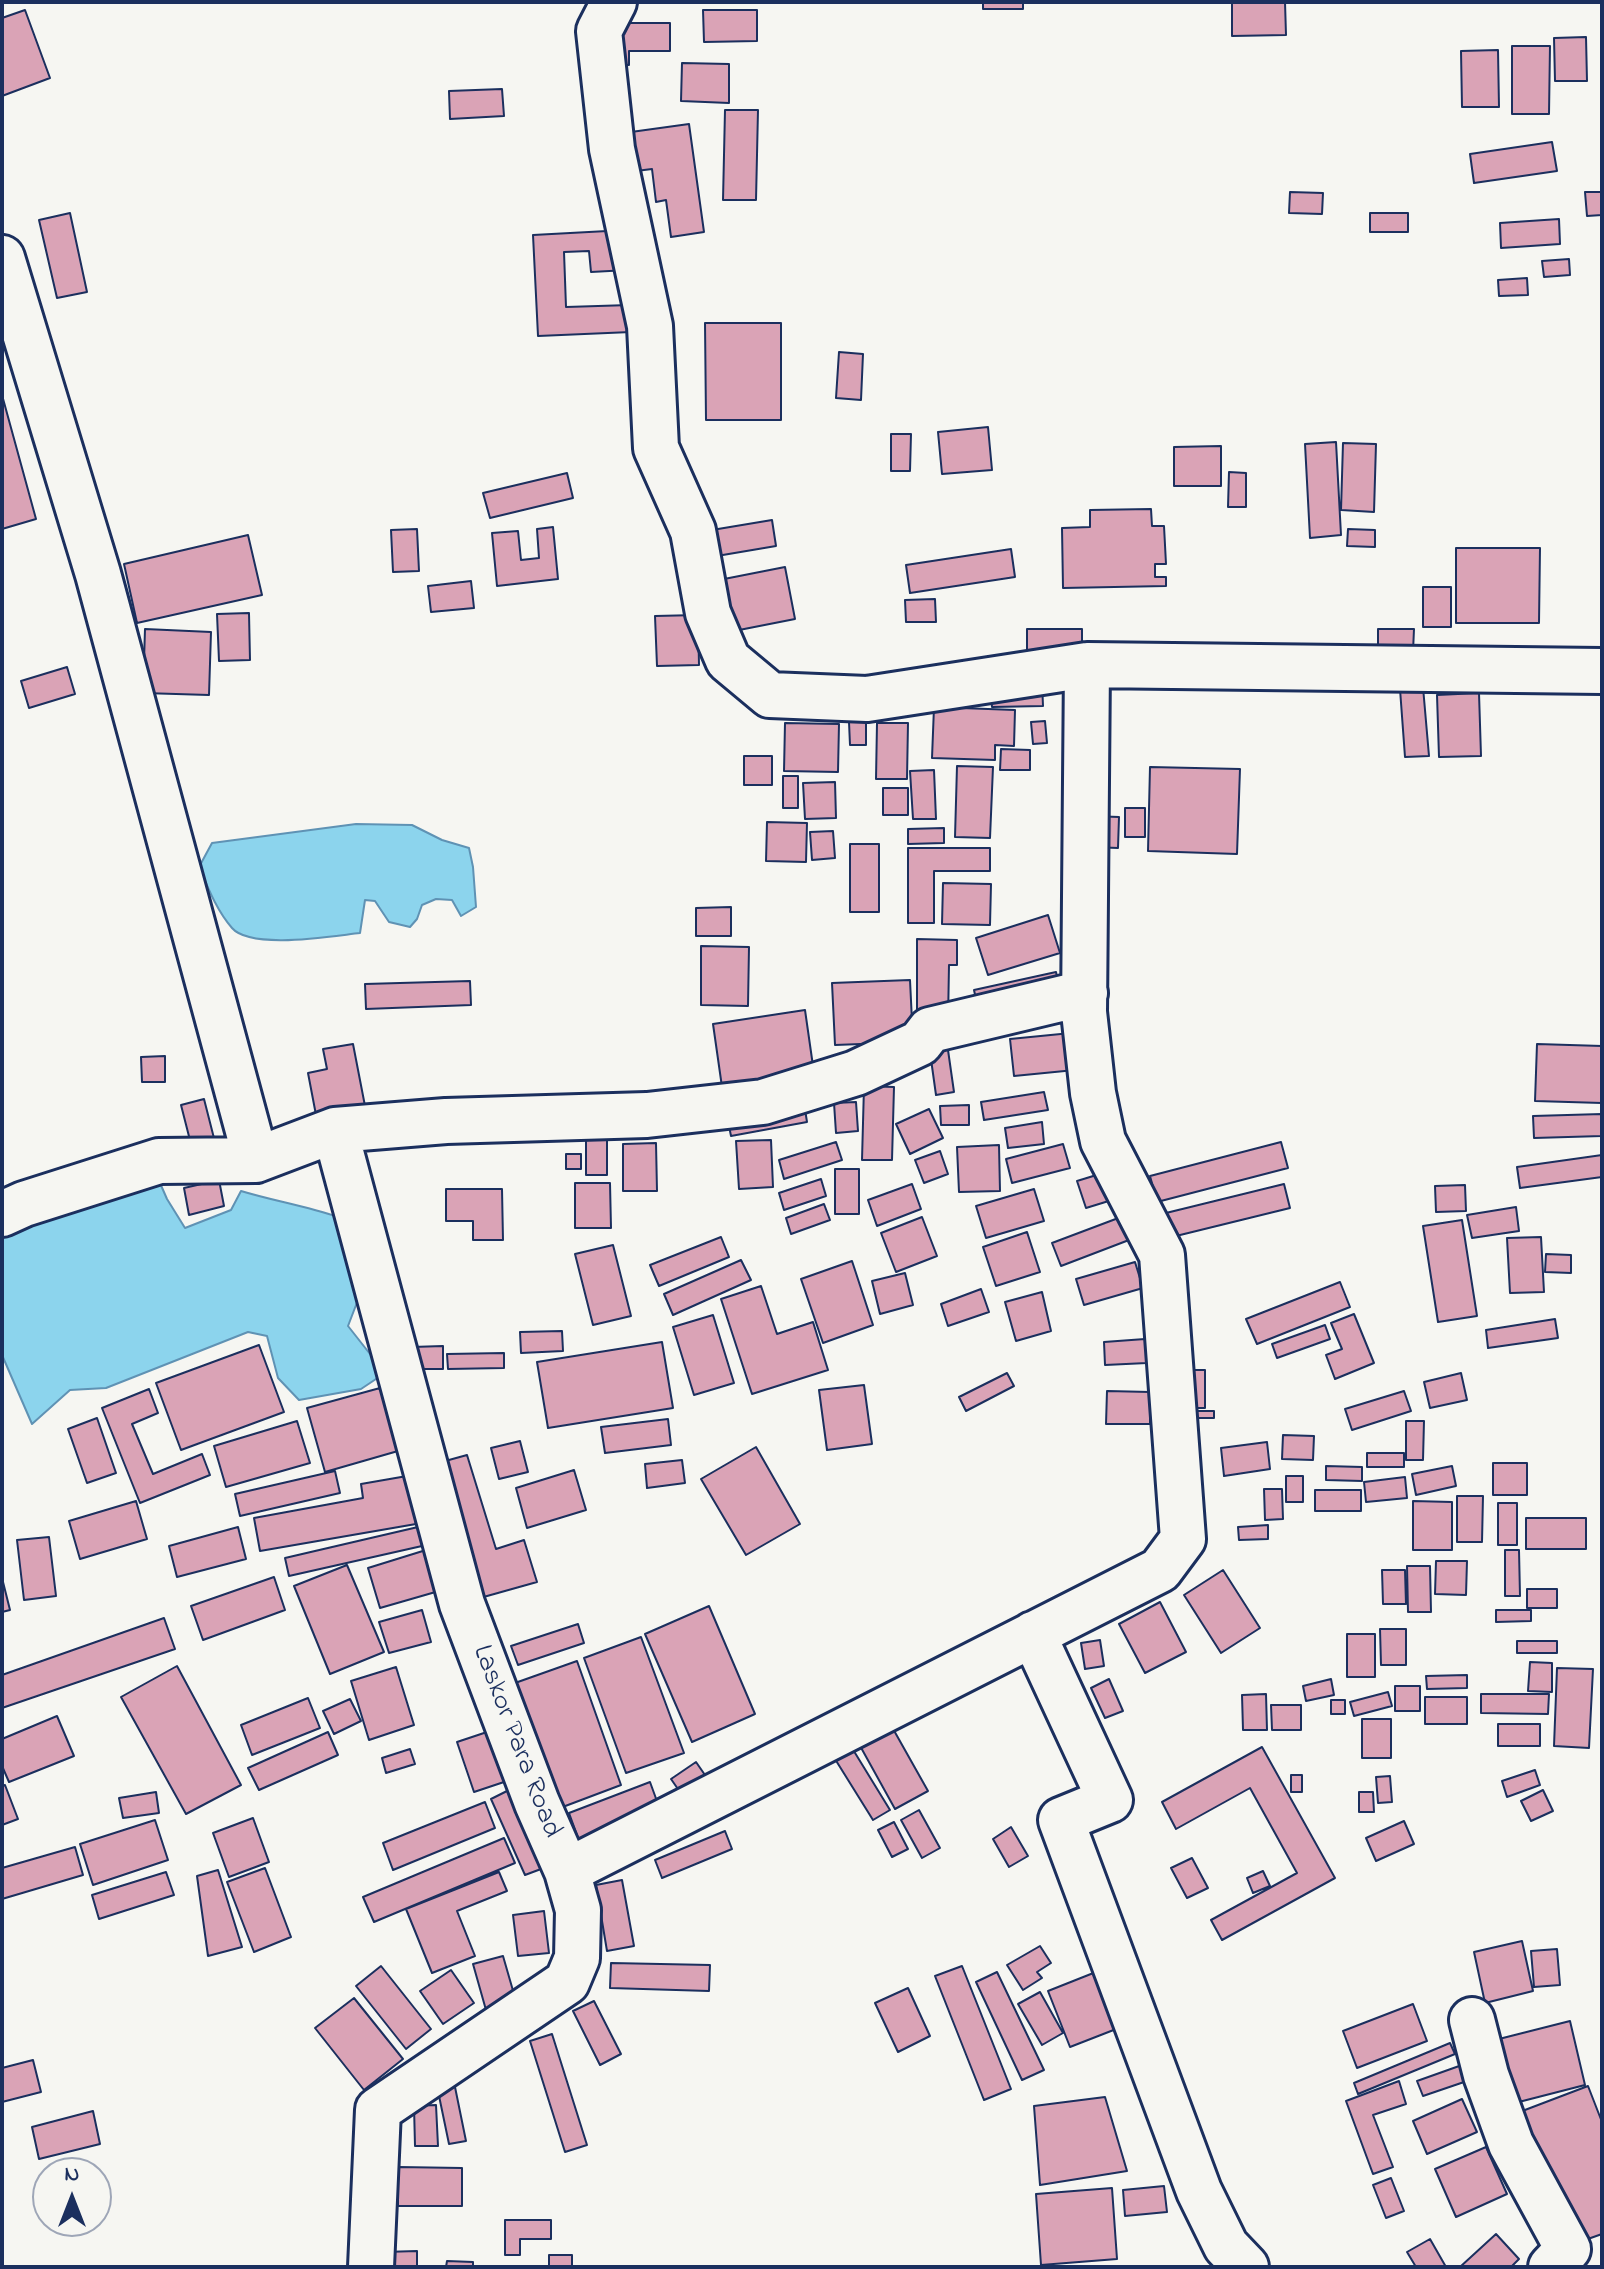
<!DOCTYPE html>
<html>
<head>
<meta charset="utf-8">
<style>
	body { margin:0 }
	#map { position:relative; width:1604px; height:2269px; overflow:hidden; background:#f6f6f2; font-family:"Indie Flower",sans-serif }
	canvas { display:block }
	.frame { position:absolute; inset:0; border:4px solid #1b2f5e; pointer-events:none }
	.north { position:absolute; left:32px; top:2157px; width:80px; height:80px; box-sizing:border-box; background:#f6f6f2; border:2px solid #9ea6b7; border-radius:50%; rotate:0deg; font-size:22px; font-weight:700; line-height:32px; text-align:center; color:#1b2f5e }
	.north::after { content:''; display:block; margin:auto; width:28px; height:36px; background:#1b2f5e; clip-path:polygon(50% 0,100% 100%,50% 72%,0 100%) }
</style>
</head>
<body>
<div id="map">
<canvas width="1604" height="2269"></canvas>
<div class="frame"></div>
<div class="north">N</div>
</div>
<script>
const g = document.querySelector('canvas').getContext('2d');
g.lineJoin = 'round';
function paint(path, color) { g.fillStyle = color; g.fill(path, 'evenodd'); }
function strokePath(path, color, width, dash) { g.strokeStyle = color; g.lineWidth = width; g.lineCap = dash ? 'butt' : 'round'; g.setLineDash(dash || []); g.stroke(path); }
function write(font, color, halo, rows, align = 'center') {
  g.font = font + ' "Indie Flower",sans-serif'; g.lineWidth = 6; g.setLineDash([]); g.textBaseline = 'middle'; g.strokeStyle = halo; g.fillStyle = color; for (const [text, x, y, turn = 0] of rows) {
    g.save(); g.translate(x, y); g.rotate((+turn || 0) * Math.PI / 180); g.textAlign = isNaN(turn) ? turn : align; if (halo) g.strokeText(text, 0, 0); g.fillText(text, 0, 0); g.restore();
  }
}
const water = new Path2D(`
	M356,824L412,825L442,840L469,848L473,867L476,907L461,916L452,900L436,899L422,905L417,919L410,927L389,922L375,901L365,900L360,933C332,936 251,950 232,928C217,911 208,888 199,867L212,843Z
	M160,1183L167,1199L185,1228L231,1210L241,1191C274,1201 306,1206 338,1217L366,1279L348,1326L385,1373L361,1389L299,1400L278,1378L267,1336L248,1332L106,1388L70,1390L32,1424L2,1355V1228Z`);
const building = new Path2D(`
	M983,2H1023V9H983Z
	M1232,2H1285L1286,35L1232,36Z
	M25,10L50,78L2,96V18Z
	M703,10H757V41L704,42Z
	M610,23H670V51H629V65H610Z
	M1586,37L1587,81H1555L1554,38Z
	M1512,46H1550L1549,114H1512Z
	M1498,50L1499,107H1462L1461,51Z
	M682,63L729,64V103L681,101Z
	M502,89L504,116L450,119L449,91Z
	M725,110H758L756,200H723Z
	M689,124L704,232L671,237L666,200L656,202L652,169L636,171L631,132Z
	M1552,142L1557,171L1474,183L1470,154Z
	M1290,192L1323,193L1322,214L1289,213Z
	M1585,192H1602V215L1587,216Z
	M70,213L87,292L57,298L39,220Z
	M1370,213H1408V232H1370Z
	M1559,219L1560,244L1501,248L1500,223Z
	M626,230L628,270L591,272L589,251L564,252L566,307L630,305L631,332L538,336L533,235Z
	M1569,259L1570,275L1544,277L1542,261Z
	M1527,278L1528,295L1499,296L1498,280Z
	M705,323H781V420H706Z
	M839,352L863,354L861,400L836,398Z
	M2,395L36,519L2,529Z
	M988,427L992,470L942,474L938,432Z
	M891,434H911L910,471H891Z
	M1336,442L1341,535L1310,538L1305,444Z
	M1343,443L1376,444L1374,512L1341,510Z
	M1221,446V486H1174V447Z
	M1229,472L1246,473V507H1228Z
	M567,473L573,498L490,518L483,493Z
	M1151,509L1152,526H1164L1166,564H1155V577H1166V586L1063,588L1062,528L1090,527V510Z
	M772,520L776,546L711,557L706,531Z
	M553,527L558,579L497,586L492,533L518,531L521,560L539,558L537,529Z
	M417,529L419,571L393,572L391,530Z
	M1348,529L1375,530V547L1347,546Z
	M248,535L262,595L137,623L124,564Z
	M1456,548H1540L1539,623H1456Z
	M1011,549L1015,577L910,593L906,565Z
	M785,567L795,619L729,632L719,580Z
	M471,581L474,608L431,612L428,586Z
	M1423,587H1451V627H1423Z
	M935,599L936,622H906L905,600Z
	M249,613L250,660L219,661L217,614Z
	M698,615L699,665L657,666L655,616Z
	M145,629L211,632L209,695L143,693Z
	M1027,629H1082V660H1027Z
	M1378,629H1414L1413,652L1378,651Z
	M67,667L75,694L29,708L21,681Z
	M1042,681L1043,706L992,707L990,683Z
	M1423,687L1429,756L1405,757L1400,689Z
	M1479,693L1481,756L1439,757L1437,695Z
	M934,707L1015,710L1014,746L995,745V760L932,758Z
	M866,721V745H850L849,722Z
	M1045,721L1047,743L1033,744L1031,722Z
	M785,723L839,724L838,772L784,771Z
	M877,723H908L907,779H876Z
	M1001,749L1030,750V770H1000Z
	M744,756H772V785H744Z
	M957,766L993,767L990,838L955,837Z
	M1150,767L1240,769L1237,854L1148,851Z
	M934,770L936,819H913L910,771Z
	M783,776H798V808H783Z
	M835,782L836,818L805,819L803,783Z
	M883,788H908V815H883Z
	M1125,808H1145V837H1125Z
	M1091,816L1119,817L1118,848L1091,847Z
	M767,822L807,823L806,862L766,861Z
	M944,828V843L908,844V829Z
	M833,831L835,858L812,860L810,832Z
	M850,844H879V912H850Z
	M908,848H990V871H934V923H908Z
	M943,883L991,884L990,925L942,924Z
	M731,907V936H696V908Z
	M1048,915L1060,953L988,975L976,938Z
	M917,939L957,940V965H949L948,1022H917Z
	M701,946L749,947L748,1006L701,1005Z
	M1056,972L1061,995L979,1013L974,990Z
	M910,980L913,1042L835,1045L832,983Z
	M470,981L471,1005L366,1009L365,984Z
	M805,1010L815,1080L723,1094L713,1024Z
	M1071,1033L1075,1070L1014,1076L1010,1039Z
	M947,1043L954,1092L936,1095L929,1045Z
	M353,1044L365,1106L316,1115L308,1073L327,1069L323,1049Z
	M1537,1044L1602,1046V1103L1535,1101Z
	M165,1056V1082H142L141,1057Z
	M864,1086L894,1087L892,1160H862Z
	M1044,1092L1048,1110L984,1120L981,1102Z
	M803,1097L807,1122L731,1136L726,1111Z
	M204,1099L217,1150L194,1156L181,1105Z
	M856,1102L858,1131L836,1133L834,1103Z
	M969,1105V1125H941L940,1106Z
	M929,1109L943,1138L910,1154L896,1124Z
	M1602,1114V1136L1534,1138L1533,1116Z
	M1042,1122L1044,1144L1008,1148L1005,1128Z
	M586,1133H607V1175H586Z
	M771,1140L773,1187L739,1189L736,1141Z
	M836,1142L842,1160L784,1179L779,1160Z
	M1281,1142L1288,1168L1157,1202L1150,1176Z
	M656,1143L657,1191H623V1144Z
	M1063,1144L1070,1168L1012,1183L1006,1159Z
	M999,1145L1000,1191L959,1192L957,1147Z
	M940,1151L948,1174L924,1183L915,1160Z
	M566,1154H581V1169H566Z
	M1602,1155V1177L1520,1188L1517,1167Z
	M835,1169H859V1214H835Z
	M1103,1173L1112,1200L1086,1208L1077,1181Z
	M821,1179L826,1196L784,1210L779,1193Z
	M219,1180L224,1206L189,1215L184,1188Z
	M575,1183H610L611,1228H575Z
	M912,1184L921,1209L877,1226L868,1200Z
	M1284,1184L1290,1208L1172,1237L1166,1213Z
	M1465,1185L1466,1211L1436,1212L1435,1186Z
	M446,1189H502L503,1240H473V1221H446Z
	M1034,1189L1044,1221L986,1238L976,1206Z
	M824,1204L830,1220L791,1234L786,1218Z
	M1516,1207L1519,1231L1472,1238L1467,1215Z
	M922,1217L937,1256L896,1272L881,1233Z
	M1121,1217L1129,1240L1061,1266L1052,1243Z
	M1462,1220L1477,1316L1438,1322L1423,1226Z
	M1027,1232L1040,1272L996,1286L983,1247Z
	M721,1237L729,1257L659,1286L650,1265Z
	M1541,1237L1544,1292L1510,1293L1507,1238Z
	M613,1245L631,1316L593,1325L575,1254Z
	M1546,1254L1571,1255V1273L1545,1272Z
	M741,1260L751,1280L673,1315L664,1294Z
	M852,1261L873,1325L823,1343L801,1279Z
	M1135,1262L1143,1288L1084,1305L1076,1279Z
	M905,1273L913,1305L880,1314L872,1281Z
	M1340,1282L1350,1307L1257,1344L1246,1319Z
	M761,1286L777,1334L813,1322L828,1370L752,1394L721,1299Z
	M981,1289L989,1312L948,1326L941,1304Z
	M1042,1292L1051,1331L1016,1341L1005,1302Z
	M1354,1314L1374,1363L1335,1379L1326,1355L1342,1349L1331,1323Z
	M713,1315L734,1383L694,1395L673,1327Z
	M1555,1319L1558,1338L1488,1348L1486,1330Z
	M1325,1325L1330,1339L1277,1358L1272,1344Z
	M562,1331L563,1351L521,1353L520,1332Z
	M1145,1339L1147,1363L1105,1365L1104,1342Z
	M662,1342L673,1408L548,1428L537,1362Z
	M259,1345L284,1412L181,1450L156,1383Z
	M443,1346V1369H412V1347Z
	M504,1353V1368L448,1369L447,1354Z
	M1183,1370H1205V1408H1183Z
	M1007,1373L1014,1386L966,1411L959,1397Z
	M1461,1373L1467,1400L1430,1408L1424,1382Z
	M864,1385L872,1444L827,1450L819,1390Z
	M380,1388L398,1451L325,1472L307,1408Z
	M149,1389L158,1413L132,1424L153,1474L202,1454L210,1475L140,1503L102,1408Z
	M1107,1391L1150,1392V1424H1106Z
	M1404,1391L1411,1411L1352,1430L1345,1409Z
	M1191,1411H1214V1418H1191Z
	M97,1418L116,1473L87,1483L68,1429Z
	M668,1419L671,1445L605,1453L601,1427Z
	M297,1421L310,1463L226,1487L214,1446Z
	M1406,1421H1424L1423,1460H1406Z
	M1283,1435L1314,1436L1313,1460L1282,1459Z
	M520,1441L528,1472L499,1479L491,1448Z
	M1267,1442L1270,1469L1224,1476L1221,1448Z
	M756,1447L800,1524L746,1555L701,1479Z
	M1367,1453H1404V1467H1367Z
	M467,1455L496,1549L524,1540L537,1582L480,1598L438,1463Z
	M682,1460L685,1483L647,1488L645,1464Z
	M1493,1463H1527V1495H1493Z
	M1326,1466L1362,1467V1481L1326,1480Z
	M1452,1466L1456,1486L1416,1495L1412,1474Z
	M574,1470L586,1510L527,1528L516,1488Z
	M335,1471L340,1493L240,1516L235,1494Z
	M407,1476L416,1524L260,1551L254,1518L363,1498L361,1484Z
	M1286,1476H1303V1502H1286Z
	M1405,1477L1407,1498L1366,1502L1364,1482Z
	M1264,1489H1282L1283,1519L1265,1520Z
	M1315,1490H1361V1511H1315Z
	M1457,1496H1483L1482,1542H1457Z
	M136,1501L147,1539L80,1559L69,1521Z
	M1413,1501L1452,1502V1550H1413Z
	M1498,1503H1517V1545H1498Z
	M1526,1518H1586V1549H1526Z
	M1268,1525V1539L1239,1540L1238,1527Z
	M238,1527L246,1559L177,1577L169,1546Z
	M418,1527L422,1546L289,1576L285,1558Z
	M49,1537L56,1596L24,1600L17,1540Z
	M426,1550L439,1591L380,1608L368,1568Z
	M1505,1550H1519L1520,1596H1505Z
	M1436,1561H1467L1466,1595L1435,1594Z
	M347,1565L384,1652L330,1674L294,1586Z
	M1407,1566H1430L1431,1612H1408Z
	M1223,1570L1260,1628L1221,1653L1184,1595Z
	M1382,1570H1405L1406,1604H1383Z
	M274,1577L285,1610L203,1640L191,1606Z
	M2,1578L10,1610L2,1612Z
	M1527,1589H1557V1608H1527Z
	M1160,1602L1186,1652L1145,1673L1119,1624Z
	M709,1606L755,1714L692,1742L645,1634Z
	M422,1610L431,1642L389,1653L379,1622Z
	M1496,1610H1531V1621L1496,1622Z
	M164,1618L175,1649L2,1708V1675Z
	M578,1624L584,1643L518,1665L511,1646Z
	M1380,1629H1406V1665H1381Z
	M1347,1634H1375V1677H1347Z
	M641,1637L684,1753L626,1773L584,1658Z
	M1100,1640L1104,1666L1085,1669L1081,1643Z
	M1517,1641H1557V1653H1517Z
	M577,1661L621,1785L560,1808L515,1683Z
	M1530,1662L1552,1663V1692L1528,1691Z
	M177,1666L241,1785L186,1814L121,1697Z
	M396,1667L414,1725L369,1740L351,1681Z
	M1557,1668L1593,1669L1589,1748L1554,1746Z
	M1467,1675V1688L1427,1689L1426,1676Z
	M1109,1679L1123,1711L1105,1718L1091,1688Z
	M1331,1679L1334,1695L1306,1701L1303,1686Z
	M1395,1686H1420V1711H1395Z
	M1388,1692L1392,1706L1354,1716L1350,1702Z
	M1266,1694L1267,1730H1243L1242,1695Z
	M1481,1694H1549L1548,1714L1481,1713Z
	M1425,1697H1467V1724H1425Z
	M308,1698L320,1728L252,1755L241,1725Z
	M350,1699L361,1721L334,1734L323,1711Z
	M1331,1700H1345V1714H1331Z
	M1271,1705H1301V1730H1272Z
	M57,1716L74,1756L9,1782L2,1766V1739Z
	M1362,1719H1391V1758H1362Z
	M1498,1724H1540V1746H1498Z
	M892,1727L928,1791L895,1809L859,1744Z
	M493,1730L510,1780L474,1792L457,1742Z
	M328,1732L338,1755L259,1790L248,1768Z
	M1262,1747L1335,1878L1222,1940L1211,1920L1297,1873L1250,1788L1176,1829L1162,1802Z
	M852,1748L890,1810L873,1820L835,1759Z
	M410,1749L415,1764L386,1773L382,1758Z
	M696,1762L705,1775L680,1792L671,1779Z
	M1535,1770L1540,1785L1507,1797L1502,1781Z
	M1291,1775H1302V1792H1291Z
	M1390,1776L1392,1802L1378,1803L1376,1777Z
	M650,1782L662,1815L581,1846L569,1813Z
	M5,1785L18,1819L2,1825V1786Z
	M513,1788L549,1866L525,1875L491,1799Z
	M1543,1790L1553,1811L1531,1821L1521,1801Z
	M156,1792L159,1813L123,1818L119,1798Z
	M1359,1792H1373L1374,1812H1359Z
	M485,1802L495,1828L393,1870L383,1843Z
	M919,1810L940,1848L922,1858L901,1820Z
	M253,1818L269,1862L229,1877L213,1833Z
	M155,1820L168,1860L93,1885L80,1844Z
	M1404,1821L1414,1844L1376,1861L1366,1838Z
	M894,1822L908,1849L892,1857L878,1830Z
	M1011,1827L1028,1856L1009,1867L993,1839Z
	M725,1831L732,1849L662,1878L655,1860Z
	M504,1838L515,1863L374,1922L363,1897Z
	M75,1847L83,1875L2,1899V1868Z
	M1192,1858L1208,1888L1187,1898L1171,1868Z
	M265,1868L291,1937L254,1952L227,1882Z
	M218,1870L242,1947L208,1956L197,1876Z
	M1263,1871L1270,1886L1253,1893L1247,1878Z
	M166,1872L174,1895L99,1919L92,1895Z
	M499,1872L507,1891L457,1911L475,1956L432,1973L406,1909Z
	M622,1880L634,1946L607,1951L596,1885Z
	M544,1911L549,1953L518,1956L513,1915Z
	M1522,1941L1533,1991L1485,2003L1474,1952Z
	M1040,1946L1051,1963L1037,1972L1042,1978L1023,1990L1007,1965Z
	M1557,1949L1560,1985L1534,1987L1531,1951Z
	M503,1956L516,2001L486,2010L473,1964Z
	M611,1963L710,1965L709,1991L610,1988Z
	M381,1966L431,2029L406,2049L356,1986Z
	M962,1966L1011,2089L984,2100L935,1976Z
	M1106,1968L1129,2024L1070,2047L1048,1991Z
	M451,1970L474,2003L443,2024L420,1991Z
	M997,1972L1044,2070L1022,2080L976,1982Z
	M908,1988L930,2036L898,2052L875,2003Z
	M1040,1992L1063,2033L1042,2045L1018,2004Z
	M354,1998L403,2059L364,2090L315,2028Z
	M594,2001L621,2054L600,2065L573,2011Z
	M1413,2004L1427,2041L1357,2068L1343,2031Z
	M1570,2021L1585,2085L1511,2104L1495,2040Z
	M552,2034L587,2145L565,2152L530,2041Z
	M1450,2043L1455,2054L1358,2094L1354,2083Z
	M33,2060L41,2092L2,2102V2068Z
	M1462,2065L1467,2081L1423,2096L1417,2081Z
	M1399,2081L1406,2104L1373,2115L1393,2167L1373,2174L1346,2101Z
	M1588,2086L1602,2122V2234L1568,2246L1517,2113Z
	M455,2087L466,2141L449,2144L438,2091Z
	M1105,2097L1127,2171L1040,2185L1034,2106Z
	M1462,2099L1477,2132L1427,2154L1413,2121Z
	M436,2105L438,2146H415L414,2106Z
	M93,2111L100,2144L39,2159L32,2127Z
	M1486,2147L1507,2194L1456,2217L1435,2169Z
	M398,2167L462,2168V2206H398Z
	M1391,2178L1404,2211L1386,2218L1373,2185Z
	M1164,2186L1167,2212L1125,2216L1123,2190Z
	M1112,2188L1117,2259L1041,2265L1036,2194Z
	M505,2220H551V2239H520V2255H505Z
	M1496,2234L1519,2259L1511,2267H1460Z
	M1430,2239L1446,2267H1416L1407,2252Z
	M417,2251V2267H385L384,2252Z
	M549,2255H572V2267H549Z
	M447,2261L473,2262V2267H446Z`);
const minor = new Path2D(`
	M614,2L599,31L612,149L650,326L656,448L693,531L708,613L728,660L770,695L867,699L1087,665
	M2,258L98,574L256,1160
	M335,1130L462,1604L537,1803L567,1871L578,1910L577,1958L567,1982L378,2110L371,2267
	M2,1214L24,1204L159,1161L256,1160L335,1130L446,1121L647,1115L763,1102L856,1073L920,1043L930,1030L1085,993
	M1033,1634L1110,1800L1061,1820L1199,2191L1226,2246L1246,2267
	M567,1871L1160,1570L1183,1539L1162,1255L1103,1141L1093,1093L1084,1012L1087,665L1602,671
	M1472,2020L1486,2075L1511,2144L1568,2249L1551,2267`);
const streetNames = [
	["Laskor Para Road",515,1742,69]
];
paint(water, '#8cd4ed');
strokePath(water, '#5f92b4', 2);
paint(building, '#daa3b6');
strokePath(building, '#1b2f5e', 2);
strokePath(minor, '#1b2f5e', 50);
strokePath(minor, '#f6f6f2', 44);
write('28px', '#1b2f5e', '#f6f6f2', streetNames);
</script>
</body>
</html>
